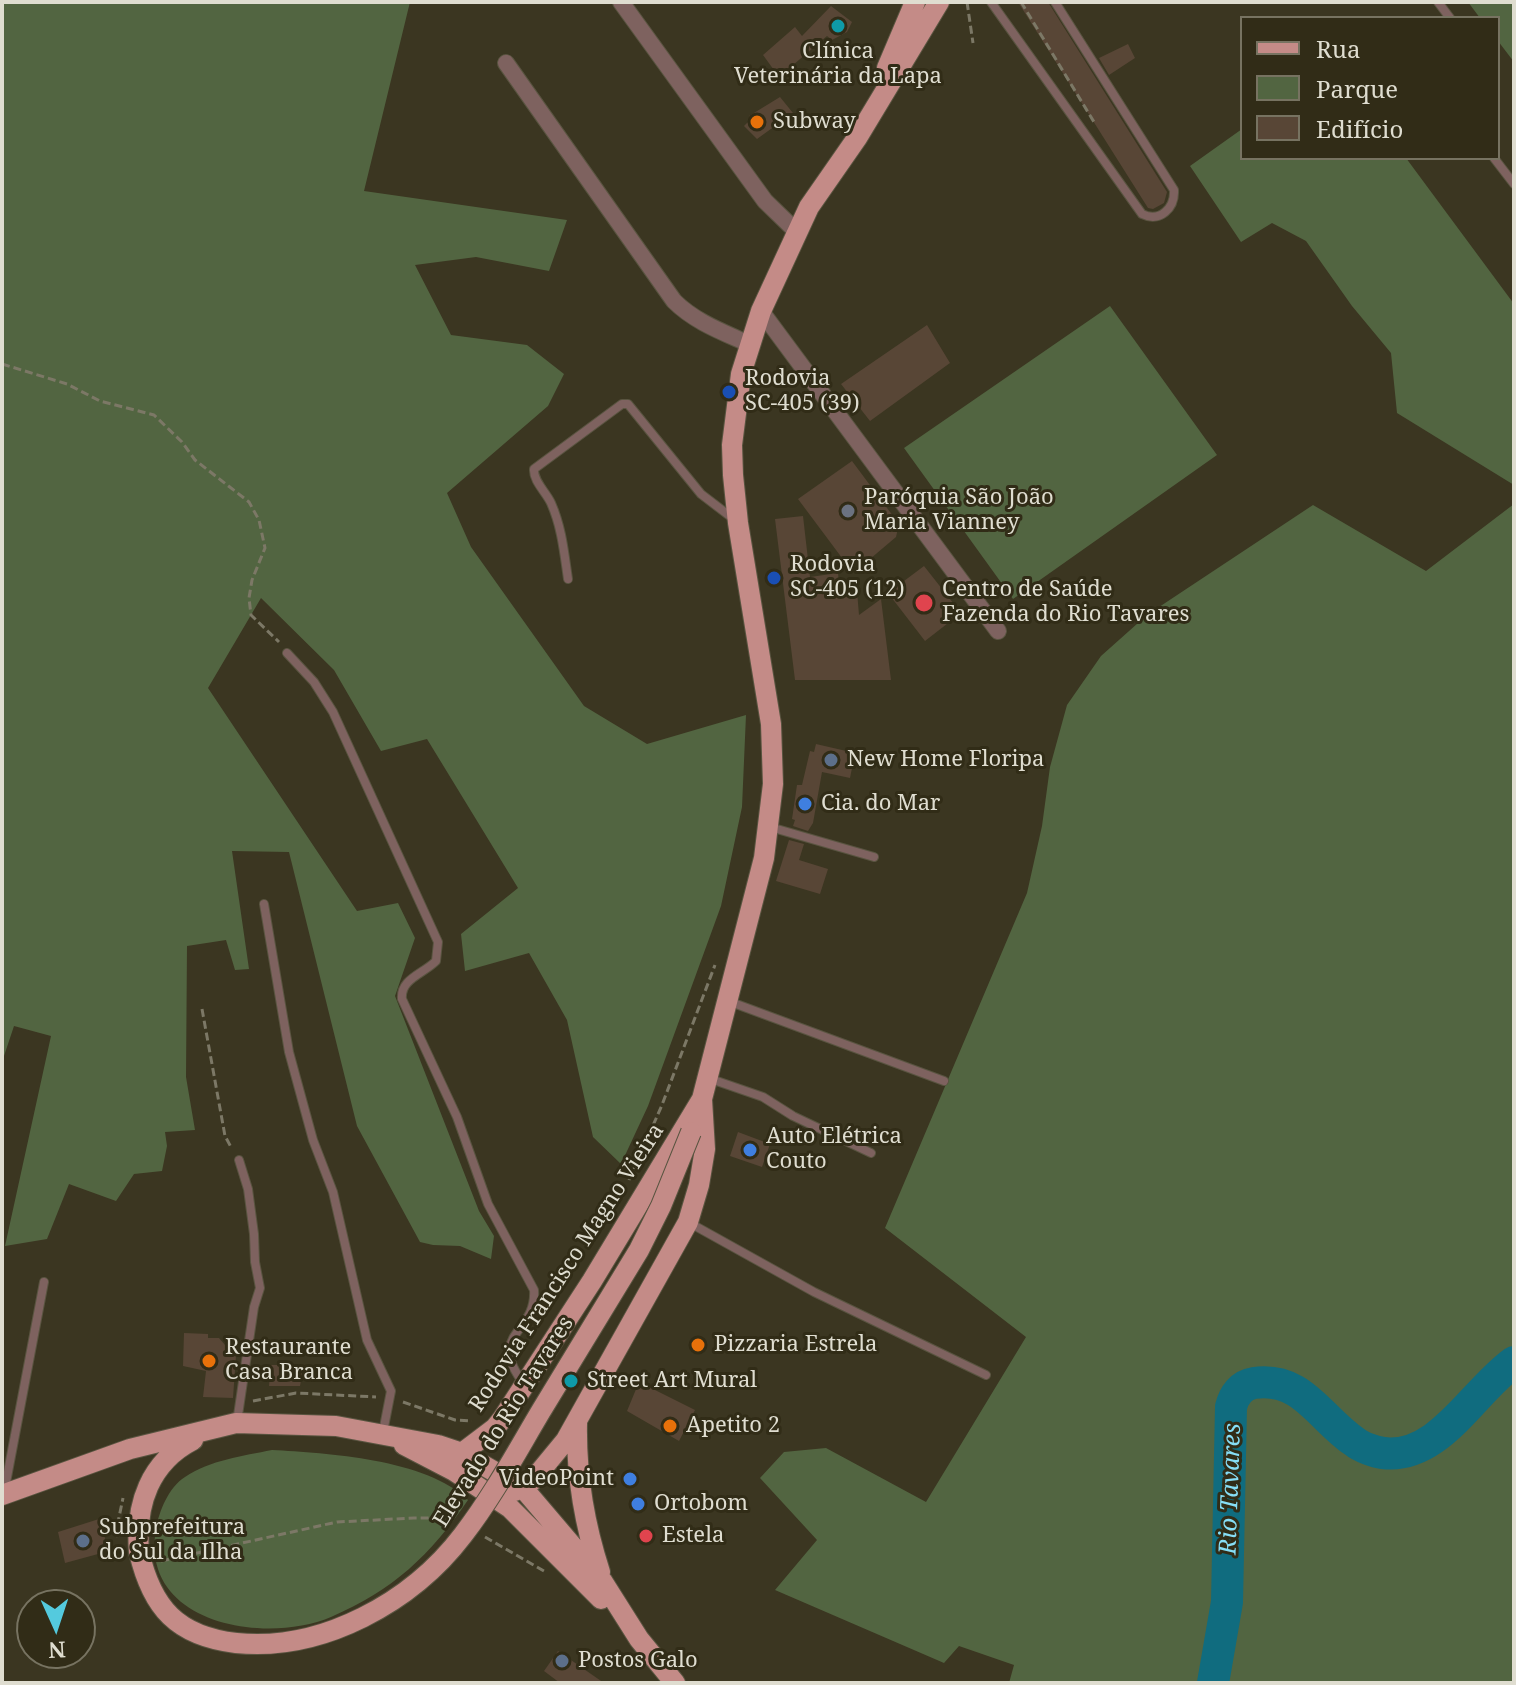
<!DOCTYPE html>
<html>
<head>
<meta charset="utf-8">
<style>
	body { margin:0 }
	#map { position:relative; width:1516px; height:1685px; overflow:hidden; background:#3b3621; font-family:"Noto Serif",serif }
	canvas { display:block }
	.frame { position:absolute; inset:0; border:4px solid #dfddd0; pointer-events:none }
	.legend { position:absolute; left:1240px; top:16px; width:260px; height:144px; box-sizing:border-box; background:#312c17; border:2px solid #777361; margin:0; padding:10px 14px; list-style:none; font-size:24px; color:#dfddd0 }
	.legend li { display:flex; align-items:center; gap:16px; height:40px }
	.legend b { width:40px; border:2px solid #777361 }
	.north { position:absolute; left:16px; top:1589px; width:80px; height:80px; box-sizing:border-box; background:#312c17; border:2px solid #777361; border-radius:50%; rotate:177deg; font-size:22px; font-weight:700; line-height:32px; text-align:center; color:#dfddd0 }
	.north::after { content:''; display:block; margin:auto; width:28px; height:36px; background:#54cade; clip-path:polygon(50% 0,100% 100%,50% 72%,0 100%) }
</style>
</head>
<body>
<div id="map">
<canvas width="1516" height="1685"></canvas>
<div class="frame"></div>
<ul class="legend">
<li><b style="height:10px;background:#c48b87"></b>Rua</li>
<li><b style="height:22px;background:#526541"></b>Parque</li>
<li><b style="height:22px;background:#584636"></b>Edifício</li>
</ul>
<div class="north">N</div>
</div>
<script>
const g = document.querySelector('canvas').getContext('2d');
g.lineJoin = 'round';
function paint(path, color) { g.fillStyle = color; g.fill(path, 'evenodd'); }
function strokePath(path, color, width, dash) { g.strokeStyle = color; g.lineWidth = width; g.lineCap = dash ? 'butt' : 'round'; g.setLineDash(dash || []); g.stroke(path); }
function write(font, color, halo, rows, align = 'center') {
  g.font = font + ' "Noto Serif",serif'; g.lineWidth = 6; g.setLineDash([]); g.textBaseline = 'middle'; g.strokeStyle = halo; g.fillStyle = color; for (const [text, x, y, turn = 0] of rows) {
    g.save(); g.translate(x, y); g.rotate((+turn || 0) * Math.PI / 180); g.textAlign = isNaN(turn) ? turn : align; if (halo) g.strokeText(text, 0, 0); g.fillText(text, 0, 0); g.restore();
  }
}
const green = new Path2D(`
	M2,2H410L364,191L567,220L549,271L476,257L415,265L451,335L527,345L564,374L548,406L447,493L471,547L584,706L647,744L746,715L742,807L721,906L648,1106L621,1164L593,1137L567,1020L529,953L465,971L461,934L518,888L427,739L381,751L334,670L261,598L208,688L357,911L398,903L415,938L395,996L479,1211L494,1236L491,1259L460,1246L433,1245L420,1242L357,1126L289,852L232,851L249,969L235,970L226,940L187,946L186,1077L195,1130L165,1132L167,1146L162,1171L134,1174L116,1201L69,1184L47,1239L5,1246L51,1036L14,1026L2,1062Z
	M1468,2H1514V62L1498,41V18H1480Z
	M1242,129V158H1406L1514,304V485L1397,413L1391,353L1352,306L1306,241L1272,223L1241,242L1190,166Z
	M1110,306L1217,455L1013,599L904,448Z
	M1514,504V1683H1009L1014,1665L959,1646L944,1663L775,1590L817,1540L760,1478L784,1452L826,1448L926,1502L1026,1337L885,1228L1027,893L1042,826L1050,767L1067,705L1101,656L1147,615L1313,505L1426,571Z
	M272,1450C326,1453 427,1459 468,1500C430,1556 393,1590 331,1617C265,1645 139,1624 156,1529C159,1511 169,1487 185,1477C210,1460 243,1456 272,1450Z`);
const river = new Path2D(`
	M1213,1683L1227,1602L1231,1407C1234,1395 1241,1385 1254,1383C1303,1376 1320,1419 1355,1442C1361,1447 1375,1452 1383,1453C1439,1460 1473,1391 1514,1362`);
const building = new Path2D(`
	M1018,2H1048L1167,192L1164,203L1153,209L1148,208Z
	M831,6L852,22L847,32L832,40L827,36L779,77L763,55L795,27L802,36Z
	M1128,44L1135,58L1109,75L1099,58Z
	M780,97L793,113L757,139L744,126L752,118L749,116Z
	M927,325L950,363L870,421L841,384Z
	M852,461L899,524L896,537L870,559L861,555L845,562L798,499Z
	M803,516L810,577L838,573L840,593L857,591L859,615L881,599L891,680H795L775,519Z
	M924,566L961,613L925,641L888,593Z
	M816,744L855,753L850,778L822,772L813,823L808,831L793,826L795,820L792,819L797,785H802L810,751L814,752Z
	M789,840L804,844L799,860L828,869L820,894L776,881Z
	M738,1132L770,1144L762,1167L730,1156Z
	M184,1333L208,1334V1338H219L225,1345L226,1355L236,1356L233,1398L203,1397L206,1371L183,1366Z
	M271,1365H304L300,1386H269Z
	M639,1382L695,1410L679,1441L627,1411Z
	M99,1519L109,1551L65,1563L58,1532Z
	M558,1651L604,1683H560L544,1671Z`);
const path = new Path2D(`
	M967,2L973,43
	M1021,2L1094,122
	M2,364L67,384L100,401L154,415L182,442L195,460L249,502L259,520L265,548L252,580L249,598L251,615L279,642
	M202,1009L225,1136L232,1149
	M629,1180L662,1105L715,965
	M253,1401L296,1393L376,1397
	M403,1402L455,1420L472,1421
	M118,1537L117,1527L123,1498
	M485,1537L544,1571
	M161,1561L337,1522L414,1518H441L449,1521`);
const lane = new Path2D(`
	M991,2L1142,214C1160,223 1175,208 1174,190L1055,2
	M1438,2L1450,18
	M1494,158L1514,184
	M568,579C564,552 562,528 551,503C546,492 533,481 534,469L622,404H628L701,494L735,520
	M287,653L314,682L333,712L438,942L436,961C423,974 400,979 402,999L457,1117L488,1204L534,1290C537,1334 485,1333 524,1384
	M770,827L874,857
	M264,904L289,1052L313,1140L333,1192L367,1340L391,1391L383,1432
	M728,1001L944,1081
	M708,1078L763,1097L793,1116L871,1153
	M688,1222L814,1292L986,1375
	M237,1422L254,1307L260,1288L255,1262L254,1234L248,1189L239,1160
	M4,1493L44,1282`);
const street = new Path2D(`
	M621,2L765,201L797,232
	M506,63L674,301C695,322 723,332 749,344
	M761,311L998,631`);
const primary = new Path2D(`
	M887,68L915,2
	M577,1423C576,1474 584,1523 600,1572
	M404,1445L454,1471L510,1508L601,1599
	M462,1453L495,1428L503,1418L592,1281L702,1099L764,858L773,784L771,724L738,523L733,475L732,445L741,374L761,311L809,207L857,138L939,2
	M2,1495L130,1449L236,1423L336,1426L438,1445L462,1453L523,1488L603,1582L639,1639L675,1683
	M494,1498L523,1488L533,1480L566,1440L688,1222L699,1185L705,1149L702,1099
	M139,1552C135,1504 150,1462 193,1440`);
const primaryBridge = new Path2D(`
	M139,1552C152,1608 177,1636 236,1643C322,1652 412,1602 463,1535C493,1496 516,1453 541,1411C574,1357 607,1303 639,1250L661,1206L691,1132`);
const markers = [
	[838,26,8,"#0f9aa8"],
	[757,122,8,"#e8710a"],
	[729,392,8,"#1a4fb4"],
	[848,511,8,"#6b7280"],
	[774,578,8,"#1a4fb4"],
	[924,603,10,"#e0444e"],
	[831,760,8,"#5c6f8a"],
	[805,804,8,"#3f7fe0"],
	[750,1150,8,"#3f7fe0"],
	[698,1345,8,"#e8710a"],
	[209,1361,8,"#e8710a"],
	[571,1381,8,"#0f9aa8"],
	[670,1426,8,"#e8710a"],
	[630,1479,8,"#3f7fe0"],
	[638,1504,8,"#3f7fe0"],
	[646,1536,8,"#e0444e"],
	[83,1541,8,"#5c6f8a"],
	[562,1661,8,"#5c6f8a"]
];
const poiNames = [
	["Clínica",838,52,"center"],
	["Veterinária da Lapa",838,77,"center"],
	["Subway",773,122],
	["Rodovia",745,379],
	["SC-405 (39)",745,404],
	["Paróquia São João",864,498],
	["Maria Vianney",864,523],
	["Rodovia",790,565],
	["SC-405 (12)",790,590],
	["Centro de Saúde",942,590],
	["Fazenda do Rio Tavares",942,615],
	["New Home Floripa",847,760],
	["Cia. do Mar",821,804],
	["Auto Elétrica",766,1137],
	["Couto",766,1162],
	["Pizzaria Estrela",714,1345],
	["Restaurante",225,1348],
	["Casa Branca",225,1373],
	["Street Art Mural",587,1381],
	["Apetito 2",686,1426],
	["VideoPoint",614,1479,"right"],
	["Ortobom",654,1504],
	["Subprefeitura",99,1528],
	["do Sul da Ilha",99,1553],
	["Estela",662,1536],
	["Postos Galo",578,1661]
];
const streetNames = [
	["Rodovia Francisco Magno Vieira",567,1268,-57],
	["Elevado do Rio Tavares",504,1422,-58]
];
const waterNames = [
	["Rio Tavares",1231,1489,-88]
];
paint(green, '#526541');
strokePath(river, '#106c7f', 32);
paint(building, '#584636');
strokePath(lane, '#595440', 10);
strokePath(street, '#595440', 18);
strokePath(primary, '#595440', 22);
strokePath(path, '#7c7866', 3, [8, 4]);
strokePath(lane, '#7e625f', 8);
strokePath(street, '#7e625f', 16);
strokePath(primary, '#c48b87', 20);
strokePath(primaryBridge, '#595440', 22, []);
strokePath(primaryBridge, '#c48b87', 20);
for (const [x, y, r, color] of markers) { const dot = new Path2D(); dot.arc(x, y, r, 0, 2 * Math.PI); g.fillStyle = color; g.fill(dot); strokePath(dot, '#312c17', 3); }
write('22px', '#dfddd0', '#312c17', poiNames, 'left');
write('22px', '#dfddd0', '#312c17', streetNames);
write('italic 24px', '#86def6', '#312c17', waterNames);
</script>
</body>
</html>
